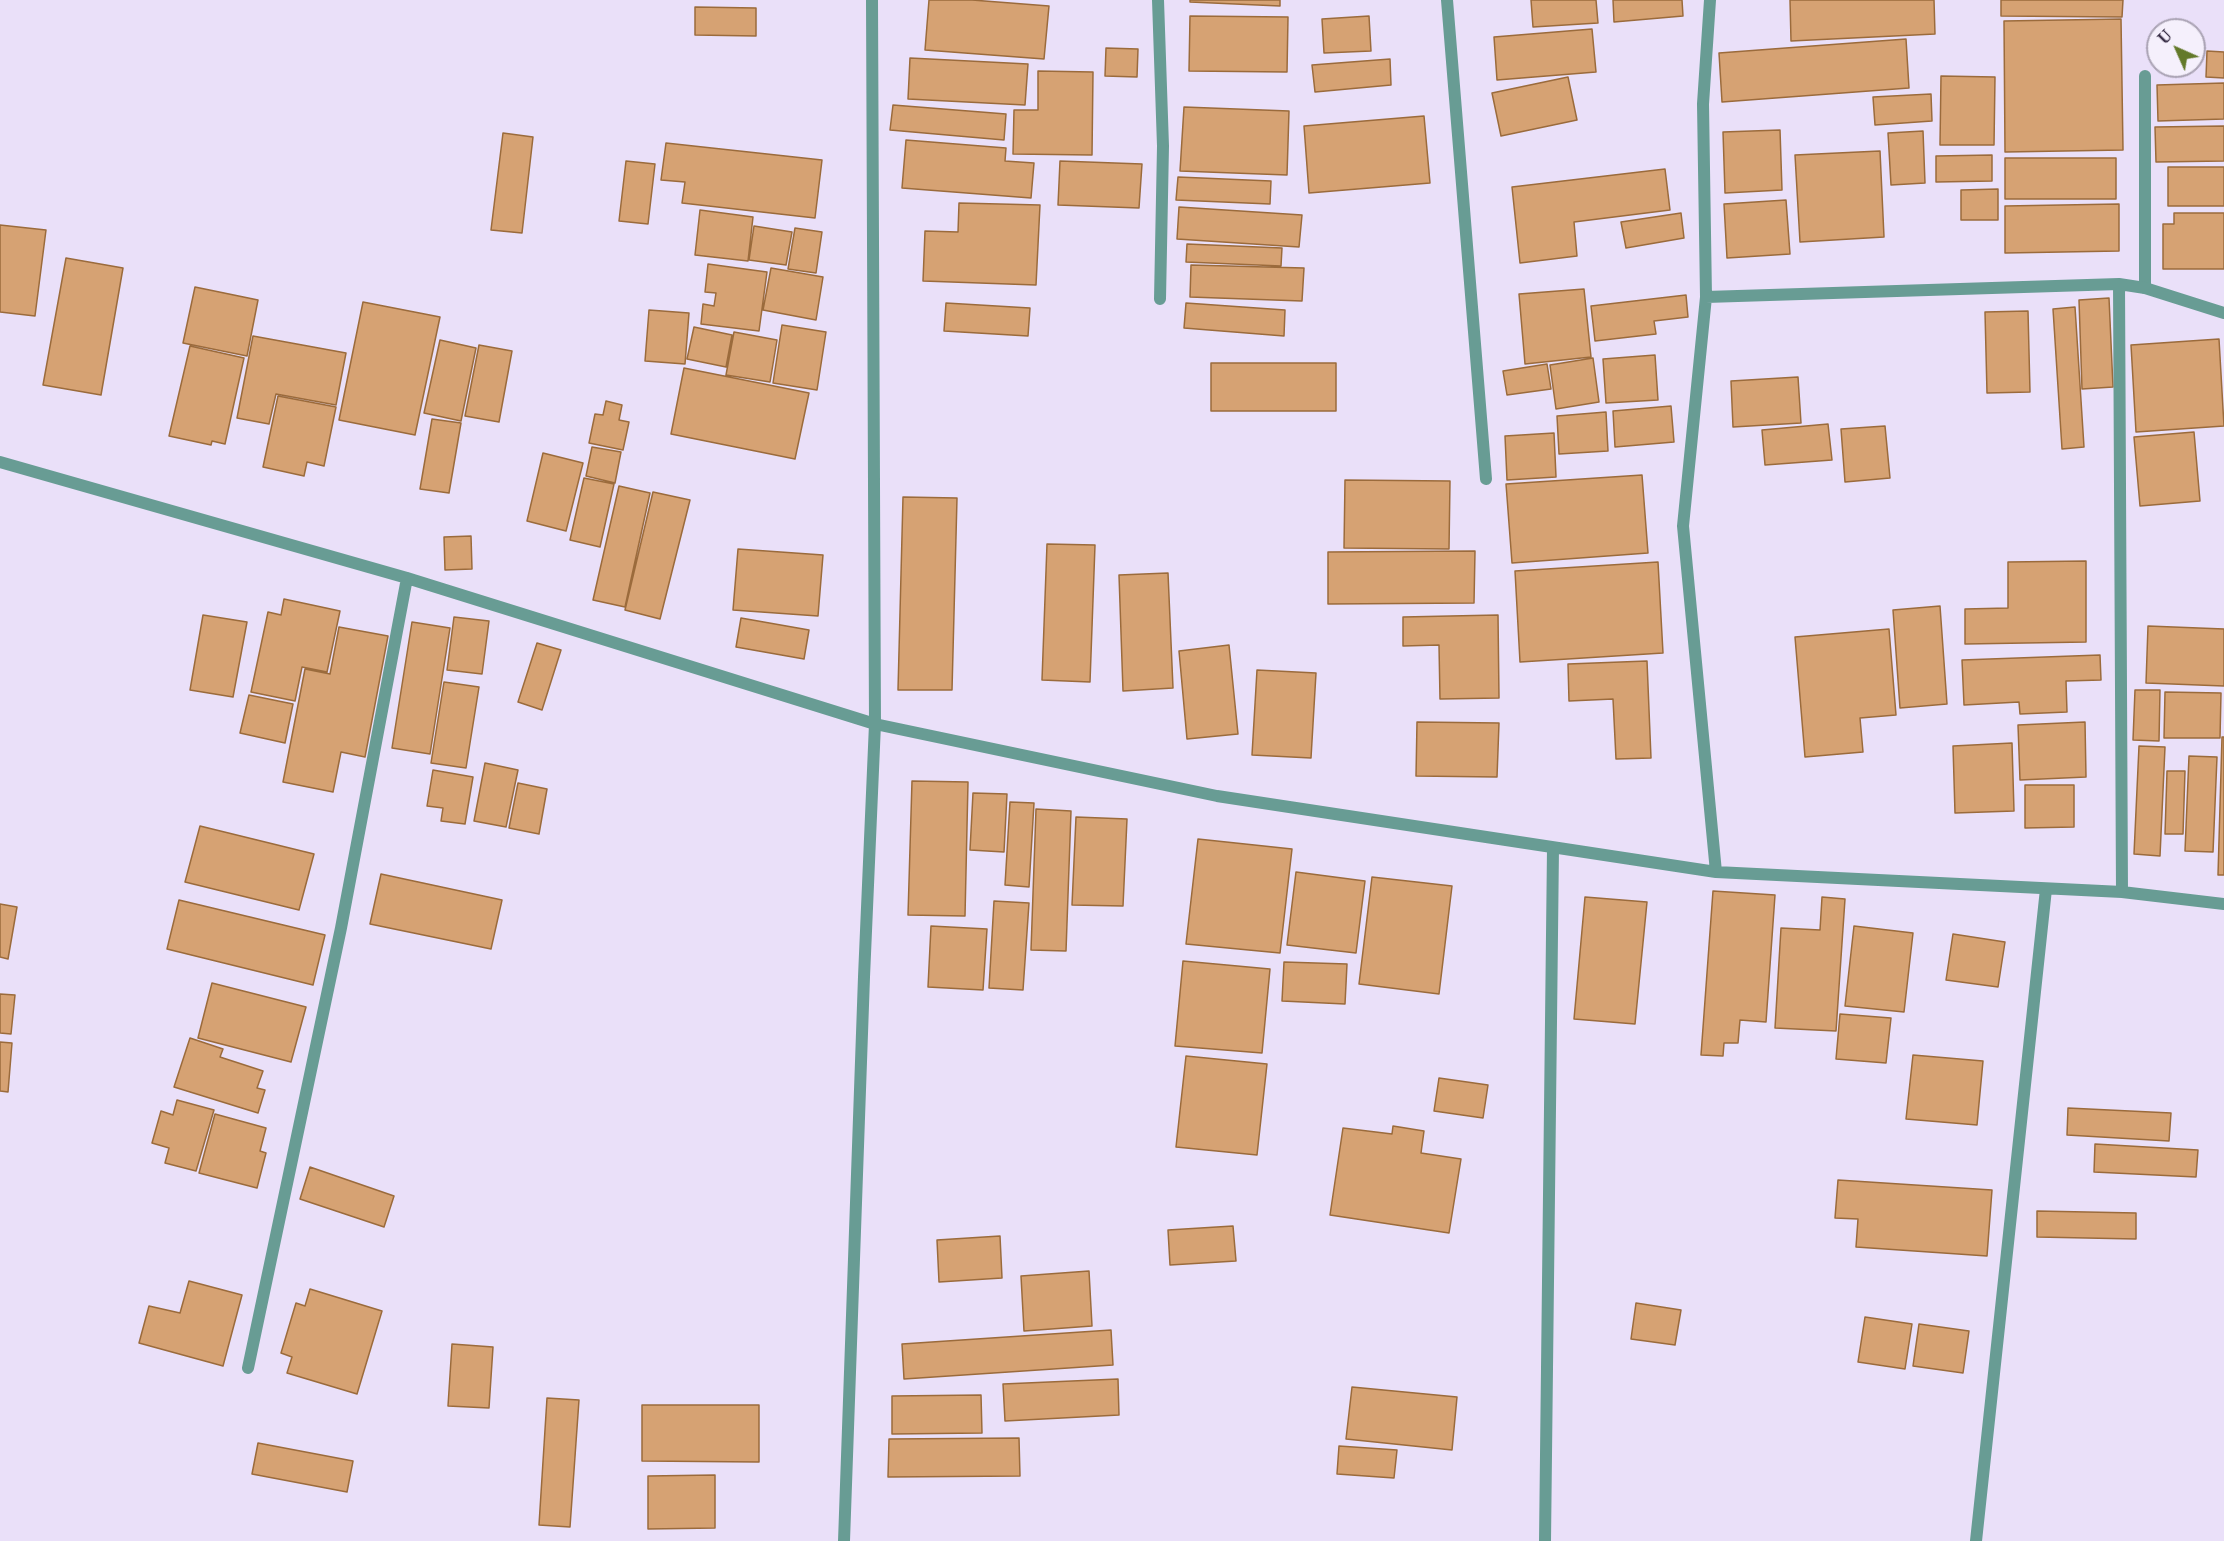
<!DOCTYPE html>
<html>
<head>
<meta charset="utf-8">
<style>
	body { margin:0 }
	#map { position:relative; width:2224px; height:1541px; overflow:hidden; background:#eae0f9; font-family:"Noto Serif",serif }
	canvas { display:block }
	.north { position:absolute; left:2146px; top:18px; width:60px; height:60px; box-sizing:border-box; background:#f5f0fc; border:2px solid #a9a2b3; border-radius:50%; rotate:315deg; font-size:16px; font-weight:700; line-height:24px; text-align:center; color:#382e46 }
	.north::after { content:''; display:block; margin:auto; width:21px; height:27px; background:#63792a; clip-path:polygon(50% 0,100% 100%,50% 72%,0 100%) }
</style>
</head>
<body>
<div id="map">
<canvas width="2224" height="1541"></canvas>
<div class="north">U</div>
</div>
<script>
const g = document.querySelector('canvas').getContext('2d');
g.lineJoin = 'round';
function paint(path, color) { g.fillStyle = color; g.fill(path, 'evenodd'); }
function strokePath(path, color, width, dash) { g.strokeStyle = color; g.lineWidth = width; g.lineCap = dash ? 'butt' : 'round'; g.setLineDash(dash || []); g.stroke(path); }
const building = new Path2D(`
	M929,0H972L1049,6L1044,59L925,50Z
	M1190,0H1280V6L1190,2Z
	M1531,0H1596L1598,23L1533,27Z
	M1613,0H1682L1683,16L1614,22Z
	M1790,0H1934L1935,34L1791,41Z
	M2001,0H2123L2122,17L2001,16Z
	M695,7L756,8V36L695,35Z
	M1190,16L1288,17L1287,72L1189,71Z
	M1369,16L1371,51L1324,53L1322,19Z
	M2121,19L2123,150L2005,152L2004,21Z
	M1592,29L1596,72L1497,80L1494,37Z
	M1906,39L1909,88L1722,102L1719,53Z
	M1106,48L1138,49L1137,77L1105,76Z
	M2207,51L2224,52V78L2206,77Z
	M910,58L1028,64L1025,105L908,99Z
	M1390,59L1391,85L1315,92L1312,65Z
	M1038,71L1093,72L1092,155L1013,154L1014,110H1038Z
	M1941,76L1995,77L1994,145H1940Z
	M1568,77L1577,120L1501,136L1492,93Z
	M2224,83V119L2158,121L2157,85Z
	M1931,94L1932,121L1875,125L1873,97Z
	M893,105L1006,114L1004,140L890,130Z
	M1184,107L1289,111L1287,175L1180,171Z
	M1424,116L1430,183L1309,193L1304,126Z
	M2224,126V161L2156,162L2155,127Z
	M1780,130L1782,190L1725,193L1723,132Z
	M1923,131L1925,183L1891,185L1888,133Z
	M503,133L533,137L522,233L491,230Z
	M906,140L1006,148L1005,161L1034,163L1031,198L902,188Z
	M666,143L822,160L815,218L682,203L685,182L661,180Z
	M1880,151L1884,237L1800,242L1795,155Z
	M1992,155V181L1936,182V156Z
	M2005,158H2116V199H2005Z
	M626,161L655,164L648,224L619,221Z
	M1060,161L1142,164L1139,208L1058,205Z
	M2168,167H2224V206H2168Z
	M1665,169L1670,210L1574,222L1577,256L1520,263L1512,187Z
	M1178,177L1271,181L1270,204L1176,200Z
	M1998,189V220H1961V190Z
	M1786,200L1790,254L1727,258L1724,204Z
	M959,203L1040,205L1036,285L923,281L925,231L958,232Z
	M2119,204V251L2005,253V206Z
	M1179,207L1302,215L1299,247L1177,239Z
	M700,210L753,217L748,261L695,255Z
	M1681,213L1684,238L1626,248L1621,222Z
	M2174,213H2224V269H2163V224H2174Z
	M0,225L46,230L35,316L0,312Z
	M754,226L792,232L786,265L749,260Z
	M795,228L822,232L816,273L788,269Z
	M1187,244L1282,248L1281,266L1186,262Z
	M66,258L123,268L101,395L43,385Z
	M708,264L767,272L759,331L701,324L703,304L714,306L716,293L705,292Z
	M1191,265L1304,268L1302,301L1190,297Z
	M771,268L823,277L816,320L763,310Z
	M195,287L258,300L247,356L183,343Z
	M1584,289L1591,357L1525,364L1519,294Z
	M1686,295L1688,317L1654,321L1656,334L1595,341L1591,306Z
	M2109,298L2113,387L2082,389L2079,300Z
	M363,302L440,317L415,435L339,420Z
	M946,303L1030,308L1028,336L944,331Z
	M1186,303L1285,310L1284,336L1184,328Z
	M2075,307L2084,447L2062,449L2053,309Z
	M649,310L689,313L685,364L645,361Z
	M2028,311L2030,392L1987,393L1985,312Z
	M782,325L826,332L817,390L773,383Z
	M694,327L732,335L726,367L687,359Z
	M734,332L777,340L770,382L726,375Z
	M253,336L346,353L336,405L276,394L269,424L237,418Z
	M2219,339L2224,426L2136,432L2131,345Z
	M440,340L476,348L461,421L424,413Z
	M479,345L512,351L499,422L465,416Z
	M190,346L244,358L225,444L212,441L211,445L169,436Z
	M1655,355L1658,400L1606,403L1603,359Z
	M1593,358L1599,402L1556,409L1550,365Z
	M1211,363H1336V411H1211Z
	M1547,364L1551,389L1507,395L1503,371Z
	M684,368L809,393L795,459L671,434Z
	M1798,377L1801,423L1733,427L1731,381Z
	M278,396L336,407L324,466L307,462L304,476L263,467Z
	M606,401L622,405L619,420L629,422L623,450L589,443L595,414L603,415Z
	M1671,406L1674,442L1615,447L1613,411Z
	M1606,412L1608,451L1559,454L1557,416Z
	M432,419L461,423L449,493L420,489Z
	M1828,424L1832,460L1765,465L1762,430Z
	M1885,426L1890,478L1845,482L1841,429Z
	M2194,432L2200,501L2140,506L2134,437Z
	M1554,433L1556,477L1507,480L1505,436Z
	M592,447L621,452L615,483L586,476Z
	M543,453L583,463L566,531L527,521Z
	M1642,475L1648,553L1512,563L1506,484Z
	M584,478L614,484L600,547L570,540Z
	M1345,480L1450,481L1449,549L1344,548Z
	M619,486L650,493L625,607L593,600Z
	M653,492L690,500L660,619L625,610Z
	M903,497L957,498L952,690H898Z
	M471,536L472,569L445,570L444,537Z
	M1047,544L1095,545L1090,682L1042,680Z
	M738,549L823,555L818,616L733,610Z
	M1475,551L1474,603L1328,604V552Z
	M2086,561V642L1965,644V609L2008,608V562Z
	M1658,562L1663,653L1520,662L1515,571Z
	M1168,573L1173,688L1123,691L1119,575Z
	M284,599L340,611L327,672L302,667L295,701L251,692L268,612L281,615Z
	M1940,606L1947,704L1900,708L1893,610Z
	M203,615L247,622L233,697L190,690Z
	M1498,615L1499,698L1440,699L1439,645L1403,646V617Z
	M454,617L489,621L482,674L447,670Z
	M741,618L809,630L804,659L736,647Z
	M412,622L450,628L430,754L392,748Z
	M2148,626L2224,629V686L2146,683Z
	M339,627L388,636L365,757L341,752L333,792L283,782L305,669L330,674Z
	M1889,629L1896,715L1860,718L1863,752L1805,757L1795,637Z
	M537,643L561,650L542,710L518,702Z
	M1229,645L1238,734L1187,739L1179,651Z
	M2100,655L2101,680L2066,681L2067,712L2020,714L2019,702L1964,705L1962,660Z
	M1647,661L1651,758L1616,759L1613,699L1569,701L1568,664Z
	M1257,670L1316,673L1311,758L1252,755Z
	M444,682L479,687L466,768L431,763Z
	M2135,690H2160L2159,741L2133,740Z
	M2165,692L2221,693L2220,738H2164Z
	M249,695L293,704L285,743L240,733Z
	M1417,722L1499,723L1497,777L1416,776Z
	M2085,722L2086,777L2020,780L2018,725Z
	M2222,737H2224V875H2218Z
	M2012,743L2014,811L1955,813L1953,746Z
	M2139,746L2165,747L2160,856L2134,854Z
	M2189,756L2217,757L2213,852L2185,851Z
	M485,763L518,770L506,827L474,821Z
	M433,770L473,777L465,824L441,821L443,808L427,806Z
	M2167,771H2185L2183,834H2165Z
	M912,781L968,782L965,916L908,915Z
	M518,783L547,789L539,834L509,828Z
	M2025,785H2074V827L2025,828Z
	M973,793L1007,794L1004,852L970,850Z
	M1010,802L1034,803L1029,887L1005,885Z
	M1036,809L1071,811L1066,951L1031,950Z
	M1076,817L1127,819L1123,906L1072,905Z
	M200,826L314,854L299,910L185,882Z
	M1198,839L1292,849L1280,953L1186,944Z
	M1296,872L1365,881L1356,953L1287,945Z
	M381,874L502,900L491,949L370,924Z
	M1372,877L1452,886L1439,994L1359,984Z
	M1713,891L1775,895L1766,1022L1740,1020L1738,1043H1724L1723,1056L1701,1055Z
	M1585,897L1647,902L1635,1024L1574,1019Z
	M1822,897L1845,899L1836,1031L1775,1028L1781,928L1820,930Z
	M179,900L325,935L313,985L167,949Z
	M994,901L1029,903L1023,990L989,988Z
	M0,904L17,907L8,959L0,957Z
	M931,926L987,929L983,990L928,987Z
	M1854,926L1913,933L1904,1012L1845,1006Z
	M1953,934L2005,942L1998,987L1946,980Z
	M1183,961L1270,969L1262,1053L1175,1046Z
	M1284,962L1347,964L1345,1004L1282,1001Z
	M212,983L306,1007L291,1062L198,1038Z
	M0,994L15,995L11,1034L0,1033Z
	M1840,1014L1891,1018L1886,1063L1836,1059Z
	M190,1038L223,1049L220,1057L263,1071L257,1088L265,1090L258,1113L174,1087Z
	M0,1042L12,1043L8,1092L0,1091Z
	M1913,1055L1983,1061L1977,1125L1906,1119Z
	M1186,1056L1267,1064L1257,1155L1176,1147Z
	M1439,1078L1488,1085L1483,1118L1434,1111Z
	M177,1100L214,1110L196,1171L165,1163L169,1148L152,1143L161,1111L173,1115Z
	M2068,1108L2171,1113L2169,1141L2067,1135Z
	M215,1114L266,1128L260,1151L266,1153L257,1188L199,1173Z
	M1393,1126L1424,1131L1421,1153L1461,1159L1449,1233L1330,1215L1343,1128L1392,1134Z
	M2095,1144L2198,1150L2196,1177L2094,1172Z
	M310,1167L394,1196L384,1227L300,1199Z
	M1838,1180L1992,1190L1987,1256L1856,1247L1858,1219L1835,1218Z
	M2037,1211L2136,1213V1239L2037,1237Z
	M1233,1226L1236,1261L1170,1265L1168,1230Z
	M1000,1236L1002,1278L939,1282L937,1240Z
	M1089,1271L1092,1326L1024,1331L1021,1276Z
	M189,1281L242,1295L223,1366L139,1343L149,1306L180,1313Z
	M310,1289L382,1311L357,1394L287,1373L292,1357L281,1353L296,1303L305,1306Z
	M1636,1303L1681,1310L1675,1345L1631,1339Z
	M1865,1317L1912,1324L1905,1369L1858,1362Z
	M1919,1324L1969,1331L1963,1373L1913,1366Z
	M1111,1330L1113,1365L904,1379L902,1344Z
	M452,1344L493,1347L489,1408L448,1406Z
	M1118,1379L1119,1415L1005,1421L1003,1384Z
	M1352,1387L1457,1397L1452,1450L1346,1439Z
	M981,1395L982,1433L892,1434V1396Z
	M547,1398L579,1400L570,1527L539,1525Z
	M642,1405H759V1462L642,1461Z
	M1019,1438L1020,1476L888,1477L889,1439Z
	M258,1443L353,1461L347,1492L252,1474Z
	M1339,1446L1397,1450L1394,1478L1337,1474Z
	M715,1475V1528L648,1529V1476Z`);
const lane = new Path2D(`
	M2145,76V288`);
const street = new Path2D(`
	M1158,0L1163,146L1160,299
	M1447,0L1486,479
	M1710,0L1703,104L1706,297L1683,526L1716,872
	M2119,284L2122,892
	M1706,297L2119,284L2145,288L2224,313
	M0,462L407,578L875,724L1217,796L1716,872L2122,892L2224,904
	M248,1368L341,928L407,578
	M844,1541L864,977L875,724L872,0
	M1545,1541L1553,848
	M1976,1541L2046,889`);
paint(building, '#d6a273');
strokePath(building, '#9b6b3c', 1.5);
strokePath(lane, '#689c94', 12);
strokePath(street, '#689c94', 12);
</script>
</body>
</html>
